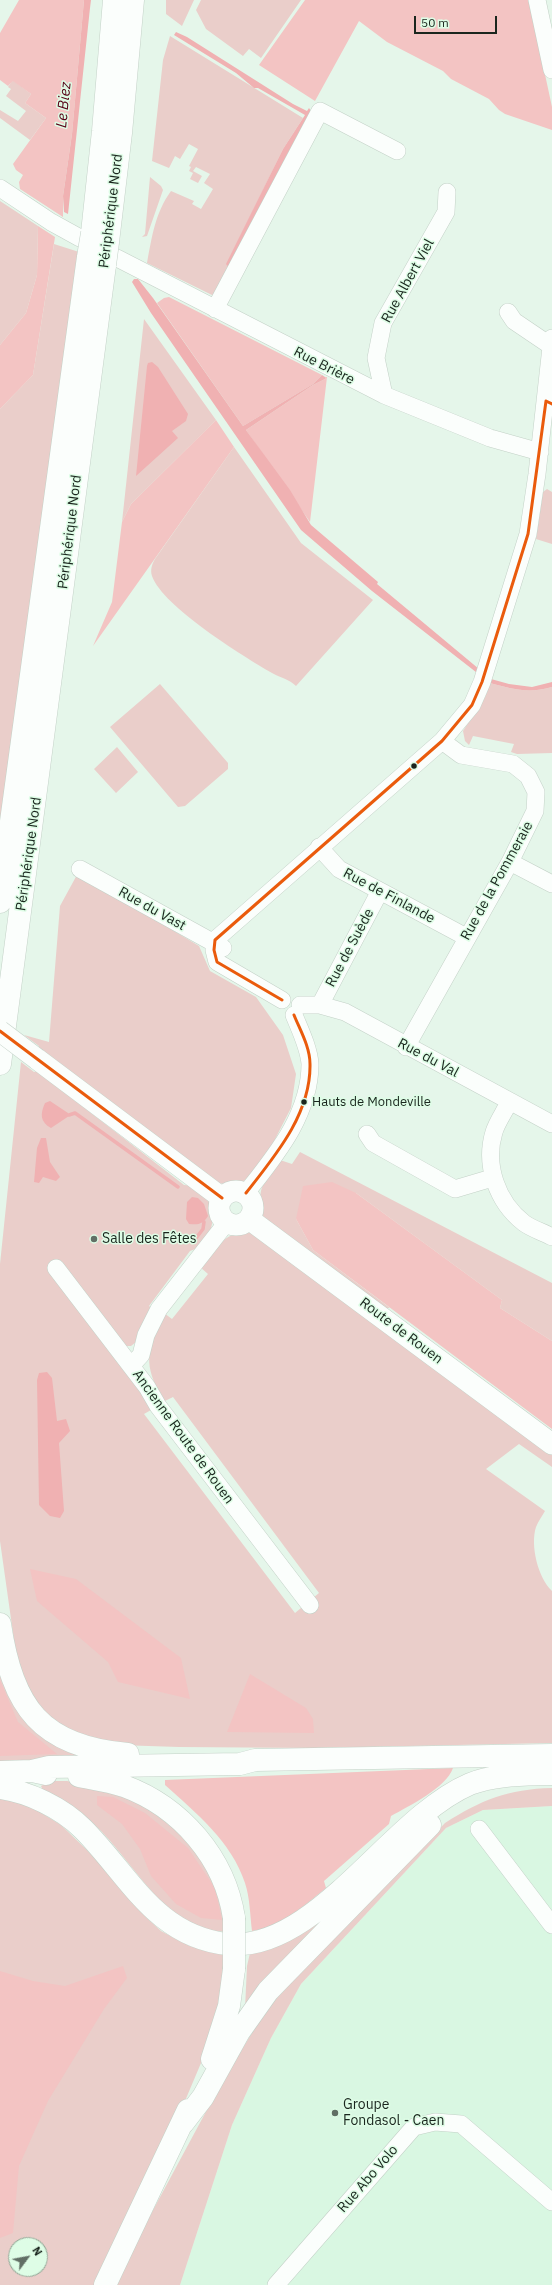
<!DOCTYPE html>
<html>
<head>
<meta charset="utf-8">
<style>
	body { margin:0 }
	#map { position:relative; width:552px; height:2285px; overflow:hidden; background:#e5f6ea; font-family:"IBM Plex Sans",sans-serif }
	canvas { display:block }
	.north { position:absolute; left:8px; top:2237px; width:40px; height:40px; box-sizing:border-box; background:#defde6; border:1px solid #90a796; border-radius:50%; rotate:58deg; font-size:11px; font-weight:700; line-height:16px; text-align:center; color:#1a261e }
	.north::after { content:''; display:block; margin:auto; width:14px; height:18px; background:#616f65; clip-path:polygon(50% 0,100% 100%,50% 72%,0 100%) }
	.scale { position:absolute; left:414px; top:16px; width:83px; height:18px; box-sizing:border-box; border:2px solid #1a261e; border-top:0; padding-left:5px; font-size:12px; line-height:14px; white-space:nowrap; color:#1a261e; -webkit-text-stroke:3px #defde6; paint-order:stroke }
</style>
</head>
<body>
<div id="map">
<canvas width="552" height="2285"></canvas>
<div class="north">N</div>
<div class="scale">50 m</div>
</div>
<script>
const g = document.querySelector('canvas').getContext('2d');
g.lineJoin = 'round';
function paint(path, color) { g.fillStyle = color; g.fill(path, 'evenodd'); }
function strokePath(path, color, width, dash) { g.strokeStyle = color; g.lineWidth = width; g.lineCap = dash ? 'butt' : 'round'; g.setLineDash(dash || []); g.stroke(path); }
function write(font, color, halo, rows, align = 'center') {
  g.font = font + ' "IBM Plex Sans",sans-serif'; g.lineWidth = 3; g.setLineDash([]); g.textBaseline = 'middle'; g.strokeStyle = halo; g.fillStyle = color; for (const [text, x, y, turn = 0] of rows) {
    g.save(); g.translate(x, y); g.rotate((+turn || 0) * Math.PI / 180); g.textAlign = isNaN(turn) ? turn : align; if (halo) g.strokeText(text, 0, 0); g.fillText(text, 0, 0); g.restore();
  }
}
const built = new Path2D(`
	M552,1806V2285H180L232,2125L271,2038L301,1984L446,1828L483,1810Z`);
const green = new Path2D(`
	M166,0H194L182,26L166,14Z
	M201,0H301L261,58L249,49L243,56L206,29L196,10Z
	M170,36L303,118L283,149L227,264L229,268L217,292L212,295L147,263C152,237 155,213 171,191L194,201L192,204L201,209L213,189L204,183L210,174L196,167L193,171L202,176L198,183L190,179L193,173L189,171L191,167L189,166L198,149L189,144L180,159L175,156L169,168L152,161L163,60Z
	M13,80L31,94L25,103L46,118L30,140L0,118V110L18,121L26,111L6,96L11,89L8,87Z
	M150,177L161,186L163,190L147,236L142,237L145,234Z
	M0,201L38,226L37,275L26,313L0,345Z
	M54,244L79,252L0,846V409L33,375Z
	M144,319L216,420L131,504L122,522Z
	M234,447L301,543L373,600L296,686C289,679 281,678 272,673C243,656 163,607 152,576C150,570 152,564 155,559Z
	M547,489L552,492V544L536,539L543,492Z
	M490,683C512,689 529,694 552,687V753L517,754L511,752L514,744L473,736L469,745L465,741L463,731L485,697Z
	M160,684L228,763V769L185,806L178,807L110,727Z
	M117,747L138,772L116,793L94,769Z
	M78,873L199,946L210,971L256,997L283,1035L296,1074L291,1108L271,1147L251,1176L242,1182L217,1184L39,1050V1046L24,1035L49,1042L60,906Z
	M21,1062L34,1072L37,1071L184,1185L195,1186C200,1191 207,1196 209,1202C218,1221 209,1245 190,1251L149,1306L153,1309L136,1342L131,1346H124L119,1342L55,1259L48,1266L143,1393L151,1410L144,1414L295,1613L319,1593L173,1397L163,1402C143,1361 146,1354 164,1313L172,1319L208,1274L200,1267C214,1249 224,1233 248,1231L552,1451V1467L519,1444L486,1469L545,1511C542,1516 538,1522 536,1527C530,1545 538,1578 552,1591V1743L314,1748L179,1747L118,1745L78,1735L48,1716L32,1698L21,1674L15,1647L0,1541V1264Z
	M300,1152L552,1283V1341L500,1308L502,1300L356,1193L296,1219L313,1250L390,1308H379L264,1219C255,1190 263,1182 280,1160L292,1164Z
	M0,1656L11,1695L81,1754V1758L0,1764Z
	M50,1781H67L111,1788L152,1804L217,1876L229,1932C220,1931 209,1932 201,1928C163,1912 142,1879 116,1848C97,1824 73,1804 44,1793L41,1786Z
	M552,1788V1806L483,1810L446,1828L301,1984L271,2038L232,2125L180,2285H115L124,2264L223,2080L268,2007L445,1823C481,1800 508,1789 552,1788Z
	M0,1798L22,1801L61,1825L89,1852L147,1918L161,1931L190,1946L228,1955L212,2037L182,2108L100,2285H0ZM16,2245H40V2269H16Z
	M350,1889L245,2009L247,1966L250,1953Z`);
const forest = new Path2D(`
	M19,0H84L72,134L63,196V217L20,189L19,182L23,175L16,170L13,164L46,118L25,103L31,94L13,81L8,86L0,80V33Z
	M305,0H529L552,107V130L505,114L499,110L489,99L451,79L443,71L387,42L359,21L315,101L259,65Z
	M38,226L55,237L33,375L0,409V345L26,313L37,275Z
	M169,297L322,375L313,384L243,426L157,303L164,298Z
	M325,377H327L310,522L246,430L313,385L325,379Z
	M216,420L234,447L93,646L112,602L122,522L131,504Z
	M332,1182L356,1193L502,1300L500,1308L552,1341V1429L313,1250L296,1219L303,1186Z
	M30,1569L76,1579L181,1658L190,1699L118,1682L108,1662L37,1601Z
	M250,1674L306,1708L313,1719L314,1733L227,1732Z
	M0,1680L18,1722L57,1754L0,1756Z
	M453,1768C446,1788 409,1806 391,1816L389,1824L324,1881L326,1888C304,1906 281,1927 252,1931C250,1915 250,1898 245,1883C232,1842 195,1812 165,1785V1780Z
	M97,1796L113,1797L145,1813L188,1848L215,1888L222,1920L201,1918L176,1904L151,1876L140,1849L122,1824L97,1805Z
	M123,1966L127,1978L104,2009L48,2101L19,2166L13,2233L0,2238V1971L33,1981L65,1986Z`);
const water = new Path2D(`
	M84,0H91L90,8L68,214L64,212L63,196L72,134Z
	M176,32L187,37L293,104L307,111L309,108L311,111L229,268L226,264L283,149L305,115L258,88H254L236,73L174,35Z
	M134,279H138L153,298L243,426L313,384L322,375L325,377V379L313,385L246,430L290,490L311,525L378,582L377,584L491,679L509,684L532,687L552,682V687C529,694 512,689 490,683L372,591L301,530L151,313L132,282Z
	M152,362L158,367L188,414L186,421L172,431L178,438L136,476L147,366L148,363Z
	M50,1101L68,1113L69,1116L51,1128C40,1122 40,1114 45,1103Z
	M41,1138H46L50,1162L60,1177L56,1181L43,1177L39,1183L34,1182L37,1148Z
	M192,1197L198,1198L204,1204L208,1216C203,1224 199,1225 189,1224L186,1219L187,1202Z
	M47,1372L52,1378L57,1421L66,1419L70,1431L59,1443L64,1511L60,1518L50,1516L39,1505L37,1380L39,1373Z`);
const stream = new Path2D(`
	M69,1115L75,1113L178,1187
	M193,1242L203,1229L204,1222`);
const minor = new Path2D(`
	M537,0L552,70
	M0,188L51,222L80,238
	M117,258L384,395L490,438L540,452
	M215,309L320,111L397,151
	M508,312L514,321L551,346
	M384,395L376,358L383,323L446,212L447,192
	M319,847L339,869L466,937
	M510,862L552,884
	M80,869L223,948
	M282,1000L217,962L214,950L215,940L442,741L472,705L482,682L528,534L537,474L552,338
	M300,1005H320L345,1012L552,1124
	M320,1005L380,891
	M406,1047L510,862L535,811L536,792L528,776L513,764L461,755L442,741
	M509,1102C505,1111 497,1122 494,1132C484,1165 497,1202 524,1223C532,1229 543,1232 552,1237
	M367,1134L373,1143L455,1189L492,1178
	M246,1193C275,1156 310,1115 310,1064C309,1048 300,1030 294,1015
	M56,1268L147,1387L158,1406L310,1605
	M131,1366L141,1355L146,1335L159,1309L227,1222
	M479,1829L552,1925
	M276,2285L414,2127L435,2122L461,2124L552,2202`);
const major = new Path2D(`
	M37,1059L222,1198
	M219 1208a17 17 0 1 1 34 0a17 17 0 1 1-34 0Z
	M249,1219L552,1444`);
const highway = new Path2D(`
	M92,233L103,131L114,0
	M108,242L121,133L133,0
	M0,902L88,257
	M0,1064L105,265
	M0,1624C12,1707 41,1747 128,1754
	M32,1771L49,1767L240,1764L255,1760L552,1755
	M0,1772L32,1771L46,1774
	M79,1776C94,1779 109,1781 124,1786C181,1807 225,1858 234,1918
	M0,1788C29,1792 62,1808 83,1829C129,1875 155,1936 227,1944C316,1953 390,1818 470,1784C495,1774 525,1775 552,1774
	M212,2059L229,2006L234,1969
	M183,2123L203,2097L239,2032L268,1991L430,1825
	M105,2285L188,2110`);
const majorBridge = new Path2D(`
	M0,1031L37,1059`);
const highwayBridge = new Path2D(`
	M88,257L92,233
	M105,265L108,242
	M234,1918V1969`);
const bus1 = new Path2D(`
	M282,1000L217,962L214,950L215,940L442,741L472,705L482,682L528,534L546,401L552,404
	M0,1031L222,1198
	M246,1193C275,1156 311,1114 310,1064C310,1047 300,1030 294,1015`);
const markers = [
	[414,766,3.5,"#1a261e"],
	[304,1102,3.5,"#1a261e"],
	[94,1239,4,"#616f65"],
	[335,2113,4,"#616f65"]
];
const busNames = [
	["Hauts de Mondeville",312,1102]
];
const streetNames = [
	["Périphérique Nord",111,211,-83],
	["Rue Albert Viel",408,281,-61],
	["Rue Brière",324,366,27],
	["Périphérique Nord",70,532,-83],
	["Périphérique Nord",29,854,-82],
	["Rue de la Pommeraie",497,881,-61],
	["Rue de Finlande",389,896,28],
	["Rue du Vast",152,909,29],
	["Rue de Suède",350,948,-62],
	["Rue du Val",428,1058,28],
	["Route de Rouen",401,1331,37],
	["Ancienne Route de Rouen",183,1437,54],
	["Rue Abo Volo",368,2179,-49]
];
const poiNames = [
	["Salle des Fêtes",102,1239],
	["Groupe",343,2105],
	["Fondasol - Caen",343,2121]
];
const waterNames = [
	["Le Biez",64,105,-84]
];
paint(built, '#d9f7e2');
paint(green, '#eaceca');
paint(forest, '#f3c4c3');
paint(water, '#f0b1b2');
strokePath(stream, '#f0b1b2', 3.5);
strokePath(minor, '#c3d1c7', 18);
strokePath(major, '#c3d1c7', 22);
strokePath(highway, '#c3d1c7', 23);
strokePath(minor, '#fbfefc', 17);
strokePath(major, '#fbfefc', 21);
strokePath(highway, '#fbfefc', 22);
strokePath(majorBridge, '#c3d1c7', 22, []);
strokePath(highwayBridge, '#c3d1c7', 23, []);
strokePath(majorBridge, '#fbfefc', 21);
strokePath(highwayBridge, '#fbfefc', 22);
strokePath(bus1, '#ea5b0c', 3);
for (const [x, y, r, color] of markers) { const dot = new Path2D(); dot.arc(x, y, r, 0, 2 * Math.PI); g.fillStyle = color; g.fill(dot); strokePath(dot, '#defde6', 1.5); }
write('13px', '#1a261e', '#defde6', busNames, 'left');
write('14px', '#1a261e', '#defde6', streetNames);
write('14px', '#1a261e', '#defde6', poiNames, 'left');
write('italic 15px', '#570016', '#defde6', waterNames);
</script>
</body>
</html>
